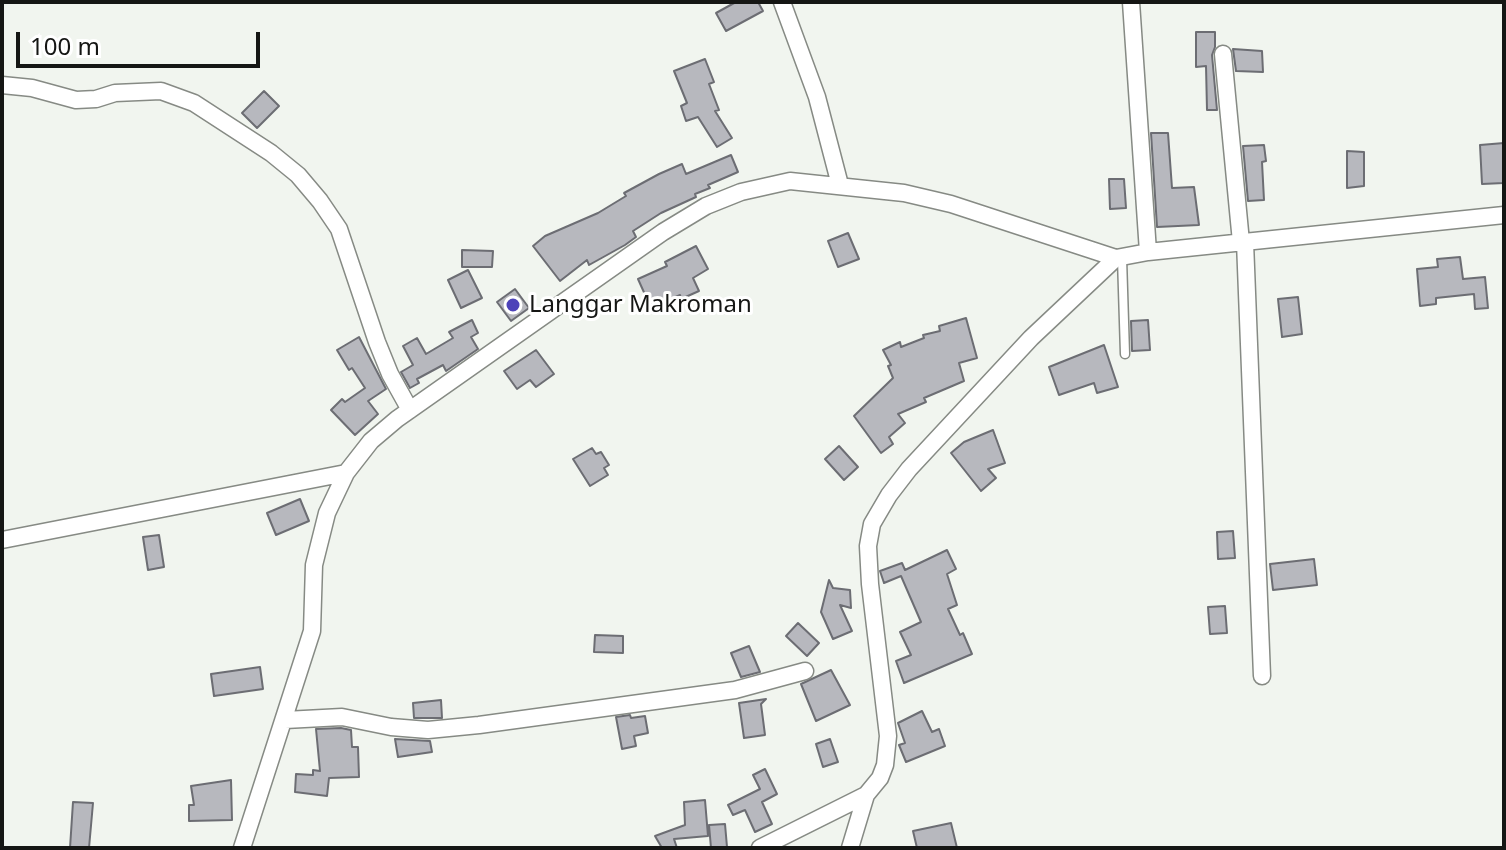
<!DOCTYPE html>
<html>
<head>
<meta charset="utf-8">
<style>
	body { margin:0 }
	#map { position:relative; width:1506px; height:850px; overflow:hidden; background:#f1f5ef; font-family:"Noto Sans",sans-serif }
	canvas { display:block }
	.frame { position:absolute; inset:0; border:4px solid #151614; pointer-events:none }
	.scale { position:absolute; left:16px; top:32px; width:244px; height:36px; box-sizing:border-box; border:4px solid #151614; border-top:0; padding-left:10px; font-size:24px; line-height:28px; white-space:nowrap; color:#151614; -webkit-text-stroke:6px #fff; paint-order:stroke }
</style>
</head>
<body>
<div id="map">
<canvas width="1506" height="850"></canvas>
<div class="frame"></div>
<div class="scale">100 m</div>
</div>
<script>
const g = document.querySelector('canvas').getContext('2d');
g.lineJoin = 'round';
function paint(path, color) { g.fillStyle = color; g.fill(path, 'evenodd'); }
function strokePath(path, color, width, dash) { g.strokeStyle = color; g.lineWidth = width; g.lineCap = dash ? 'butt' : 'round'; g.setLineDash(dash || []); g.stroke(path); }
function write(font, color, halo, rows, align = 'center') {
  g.font = font + ' "Noto Sans",sans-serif'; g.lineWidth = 6; g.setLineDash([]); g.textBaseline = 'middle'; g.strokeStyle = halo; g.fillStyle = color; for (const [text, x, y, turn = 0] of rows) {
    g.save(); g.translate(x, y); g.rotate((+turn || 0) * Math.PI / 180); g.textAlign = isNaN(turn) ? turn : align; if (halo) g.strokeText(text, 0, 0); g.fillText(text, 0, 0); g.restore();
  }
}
const building = new Path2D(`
	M736,2H758L763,11L726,31L716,13Z
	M1196,32H1215V47L1212,55L1217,110H1207L1206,66L1196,67Z
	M1233,49L1262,51L1263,72L1236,71Z
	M705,59L714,82L709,84L719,110L715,111L732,138L717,147L698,117L686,121L681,106L687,103L674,71Z
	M264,91L279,106L257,128L242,113Z
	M1151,133H1168L1172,188L1194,187L1199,225L1157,227Z
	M1504,143V183L1482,184L1480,145Z
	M1264,145L1266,161L1262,162L1264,200L1248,201L1243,146Z
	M1347,151L1364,152V186L1347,188Z
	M731,155L738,172L708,185L710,188L695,194L696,197L661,213L633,231L636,237L625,245L589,265L587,260L560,281L533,246L545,236L598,213L626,196L624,193L659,174L682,164L686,174Z
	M1109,179H1124L1126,208L1110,209Z
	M848,233L859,259L838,267L828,241Z
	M696,246L708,269L693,278L699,291L681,299L680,295L651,308L638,279L667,266L665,262Z
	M462,250L493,251L492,267H462Z
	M1460,257L1463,279L1485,277L1488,308L1475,309L1474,294L1436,298V304L1420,306L1417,269L1438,267L1437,259Z
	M468,270L482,298L461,308L448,280Z
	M515,289L529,308L511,321L497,302Z
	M1298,297L1302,334L1282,337L1278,299Z
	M966,318L977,358L959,363L964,381L924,398L926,402L898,414L905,423L889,437L893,444L881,453L854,416L893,378L888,366L891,365L883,350L900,342L901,347L924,338L923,335L940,331L939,326Z
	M472,320L478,333L471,337L478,349L446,371L443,365L417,379L419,383L410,388L401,372L413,365L403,346L417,338L426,354L453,338L449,332Z
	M1148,320L1150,350L1132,351L1131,321Z
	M359,337L386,389L368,401L378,414L355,435L331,410L342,399L345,402L365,388L352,368L349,370L337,350Z
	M1104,345L1118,387L1097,393L1094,383L1059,395L1049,367Z
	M536,350L554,374L536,387L530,380L517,389L504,371Z
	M993,430L1005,463L988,469L996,478L981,491L951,453L964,442Z
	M839,446L858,467L844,480L825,459Z
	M592,448L596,454L601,452L609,465L604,468L608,475L590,486L573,459Z
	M300,499L309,521L276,535L267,513Z
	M1233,531L1235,558L1218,559L1217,532Z
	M159,535L164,567L148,570L143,537Z
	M947,550L956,569L947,574L957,605L948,609L960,635L963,633L972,654L904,683L896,661L911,655L900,632L921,622L901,576L884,583L880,571L902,563L905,570Z
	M1314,559L1317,585L1273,590L1270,564Z
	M829,580L833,588L850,590L851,608L840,605L852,631L833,639L821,612Z
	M1225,606L1227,633L1210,634L1208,607Z
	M798,623L819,643L807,656L786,636Z
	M595,635L623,636V653L594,652Z
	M749,646L760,672L741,677L731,653Z
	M260,667L263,689L214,696L211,674Z
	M831,670L850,705L816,721L801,684Z
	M766,699L761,704L765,735L744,738L739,703Z
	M441,700L442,718H414L413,703Z
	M922,711L932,732L939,729L945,746L906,762L899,745L905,743L898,723Z
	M630,715L631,718L645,716L648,733L634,736L636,746L622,749L616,717Z
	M341,728L351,730L352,747H358L359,777L329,778L327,796L295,792L296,774L313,775V770L320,771L316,729Z
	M395,739L430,741L432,752L398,757Z
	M830,739L838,762L823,767L816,744Z
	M765,769L777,794L762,802L772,824L755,832L745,810L733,815L728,805L760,789L753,775Z
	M231,780L232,820L189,821V805H194L191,786Z
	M705,800L708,836L674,839L677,848H662L655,836L685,825L684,802Z
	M73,802L93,803L89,848H70Z
	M951,823L957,848H917L913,831Z
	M725,824L727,847L711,848L709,825Z`);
const lane = new Path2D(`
	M1122,258L1125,354`);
const street = new Path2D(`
	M782,2L817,97L840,185
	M1131,2L1148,252
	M1223,54L1241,242
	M2,85L32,88L76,100L96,99L115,93L161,91L194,103L271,153L298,175L320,201L339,229L377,342L390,374L410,410
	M1245,242L1262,676
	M2,540L346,473
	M285,720L342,717L391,727L428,730L479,725L735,690L805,671
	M242,848L312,631L314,565L327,513L346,473L371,441L397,419L663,232L706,206L741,192L790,181L904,193L951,204L1116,258
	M760,848L866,795L880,778L885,765L888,736L870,584L868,546L872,524L889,495L909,469L1031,338L1116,258L1148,252L1504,215
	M850,848L866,795`);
const markers = [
	[513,305,8,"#4d42b9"]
];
const poiNames = [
	["Langgar Makroman",529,305]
];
paint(building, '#b7b8be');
strokePath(building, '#6c6d73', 2);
strokePath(lane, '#868a84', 11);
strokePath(street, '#868a84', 19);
strokePath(lane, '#fff', 8);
strokePath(street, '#fff', 16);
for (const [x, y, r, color] of markers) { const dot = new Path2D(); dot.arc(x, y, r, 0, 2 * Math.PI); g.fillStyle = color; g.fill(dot); strokePath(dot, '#fff', 3); }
write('24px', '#151614', '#fff', poiNames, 'left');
</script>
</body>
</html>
